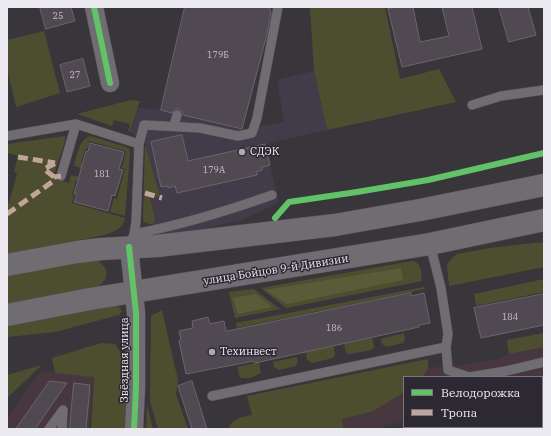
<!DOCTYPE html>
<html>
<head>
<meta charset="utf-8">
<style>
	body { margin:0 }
	#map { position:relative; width:551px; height:436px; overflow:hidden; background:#38363b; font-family:"IBM Plex Serif",serif }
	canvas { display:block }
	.frame { position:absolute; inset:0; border:8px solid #eceaf1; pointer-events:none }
	.legend { position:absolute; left:403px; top:376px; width:140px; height:52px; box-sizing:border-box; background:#2d2933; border:1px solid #79767f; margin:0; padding:5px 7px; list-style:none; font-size:12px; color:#eceaf1 }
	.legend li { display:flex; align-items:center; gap:8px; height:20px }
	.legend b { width:20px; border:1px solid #79767f }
</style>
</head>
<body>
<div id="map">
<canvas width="551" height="436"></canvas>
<div class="frame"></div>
<ul class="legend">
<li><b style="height:5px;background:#61c268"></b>Велодорожка</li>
<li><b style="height:5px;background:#c0a59a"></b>Тропа</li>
</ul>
</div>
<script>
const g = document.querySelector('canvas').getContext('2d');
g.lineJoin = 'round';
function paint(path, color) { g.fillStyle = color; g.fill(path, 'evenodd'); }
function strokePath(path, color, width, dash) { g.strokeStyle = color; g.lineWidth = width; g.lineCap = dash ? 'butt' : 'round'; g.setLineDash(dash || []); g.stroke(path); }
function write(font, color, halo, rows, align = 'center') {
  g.font = font + ' "IBM Plex Serif",serif'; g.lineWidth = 3; g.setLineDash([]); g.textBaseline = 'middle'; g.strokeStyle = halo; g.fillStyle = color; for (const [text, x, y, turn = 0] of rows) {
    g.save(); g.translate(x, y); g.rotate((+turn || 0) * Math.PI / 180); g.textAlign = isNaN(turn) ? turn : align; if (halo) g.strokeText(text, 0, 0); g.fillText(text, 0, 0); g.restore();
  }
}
const built = new Path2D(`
	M314,71L327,130L265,144L279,203L239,221L158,238L153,224L155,220L150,198L160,196L145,144L130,131L139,108L161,110L242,130L284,122L277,80Z`);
const industrial = new Path2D(`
	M544,347V394H542V377H423L428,368L461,365L498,359L509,354Z
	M41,371L93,376L89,429H7V418Z
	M404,392V422L382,426V429H343L342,419L372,412Z`);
const green = new Path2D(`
	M310,7H385L400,79L439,69L456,102L327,130L314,71Z
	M44,31L60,93L16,107L7,68V40Z
	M131,100L140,101L130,131H128L130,124L114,120L112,126L77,114Z
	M65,136V141L53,178L69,183L71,175L79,177L78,181L76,180L72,195H74L72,203L125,218C123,229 114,231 105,235L7,254V203H9L17,173L14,172L18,156L7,153V144Z
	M90,136L126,147L129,149L130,153L125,216L110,212L114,198L117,199L125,169L122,168L126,151L89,141L87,149H85L81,163L83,164L82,168L74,166C77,155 79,140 90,136Z
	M145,144L160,196L150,198L155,220L153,224H149L144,222L143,219Z
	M544,242V267L449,286L447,265L451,259L457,254L489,248Z
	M95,259C110,267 110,279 96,288L7,306V274Z
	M412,261C422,262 421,273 422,281L286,308L261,288Z
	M544,279V292L476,306L474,294Z
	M424,287L425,289L237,328L236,323Z
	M254,289L280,309L235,318L229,292Z
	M112,304L119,307L122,311L119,315L55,332L7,337V323Z
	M162,310L178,380L176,394L188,429H158L150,401L151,316Z
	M404,333L405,339L403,343L386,347L382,344L381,339Z
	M544,333V347L509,354L507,340Z
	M372,338L374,347L371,350L350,354L346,353L344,344Z
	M101,343L115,344L127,361L125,429H91L94,377L55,373L52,358Z
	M334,346L335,355L333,358L312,363L307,360L306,352Z
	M297,357L298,362L295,366L279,370L274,367L273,362Z
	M428,359V368L423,377H404V392L372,412L342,419L343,429H229C231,418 243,417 252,415L247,396Z
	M259,362L261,373L250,378H240L237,367Z
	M42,365L7,398V375Z
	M147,405L153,429H146Z`);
const forest = new Path2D(`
	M401,268L403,280L287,304L265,290Z
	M256,294L272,307L238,314L233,298Z`);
const building = new Path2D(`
	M40,7H71L75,21L46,29Z
	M185,7H269L271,12L267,34L242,129L183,115L182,111L178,109H175L172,113L161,110Z
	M397,7H413L420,42L449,36L442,7H472L482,49L402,67L388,9Z
	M499,7H528L536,35L509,42Z
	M83,59L90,86L67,92L60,65Z
	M182,135L188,161L265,144L270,165L262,167V170L256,172L257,175L177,193L175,186L168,188V186L161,187L151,142Z
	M90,143L124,152L119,169L123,170L115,196L112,195L108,211L74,202L77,194H74L83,162L86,151H88Z
	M411,293V296L424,293L430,323L419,325V327L278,358L255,363L254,361L186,374L179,341L181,340L179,331L193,328L192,321L208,317L210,324L224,321L226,331Z
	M544,294V325L481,338L474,308Z
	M50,381L67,383L35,429H16Z
	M192,381L207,429H192L178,386Z
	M74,383L90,385L86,429H70Z`);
const service = new Path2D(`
	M472,105L501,96L544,90
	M174,126L177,115
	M7,136L76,124L139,144
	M61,176L76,124
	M134,234C181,225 227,211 272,195
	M430,244L441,288L448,334L446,347L448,370L469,377
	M129,247L134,234L136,222L139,144L144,125L200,128L238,136L252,133L257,118L278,7
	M469,377L506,371L544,362
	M212,396L446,347
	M542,406L544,405
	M49,429L63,410L62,429
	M426,429L436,427`);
const minor = new Path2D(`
	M94,7L110,83
	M129,247L136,313V387L134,429`);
const secondary = new Path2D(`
	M7,265L77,252L101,249L157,246L335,225L420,210L544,185
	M7,315L90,299L430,244L544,220`);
const quiet = new Path2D(`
	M18,157L55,163
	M54,177L44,169L56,163
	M145,193L162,198
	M7,214L52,182L54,177L61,176`);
const cycleway = new Path2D(`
	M94,7L110,83
	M275,218L289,202L357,192L428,180L544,153
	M129,247L136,313V387L134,429`);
const markers = [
	[242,152,4,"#adabb1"],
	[212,352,4,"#adabb1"]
];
const numberNames = [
	["25",58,16],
	["179Б",218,55],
	["27",75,75],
	["179А",214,170],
	["181",102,174],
	["184",510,317],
	["186",334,328]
];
const poiNames = [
	["СДЭК",250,152],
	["Техинвест",220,352]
];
const streetNames = [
	["улица Бойцов 9-й Дивизии",276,270,-9],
	["Звёздная улица",125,360,-90]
];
paint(built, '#413b4a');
paint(industrial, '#48373e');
paint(green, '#4d4e30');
paint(forest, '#5a5b39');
paint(building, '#504952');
strokePath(building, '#69666a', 1);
strokePath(service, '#555358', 10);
strokePath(minor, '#555358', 19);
strokePath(secondary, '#555358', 23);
strokePath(service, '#6f6d72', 9);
strokePath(minor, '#6f6d72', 18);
strokePath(secondary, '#6f6d72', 22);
strokePath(quiet, '#c0a59a', 5, [10, 5]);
strokePath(cycleway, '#61c268', 6);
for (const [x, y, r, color] of markers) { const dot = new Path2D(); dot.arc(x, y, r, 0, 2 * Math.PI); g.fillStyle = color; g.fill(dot); strokePath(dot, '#2d2933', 1.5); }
write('9px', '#c5c2c9', null, numberNames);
write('11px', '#eceaf1', '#2d2933', poiNames, 'left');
write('11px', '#eceaf1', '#2d2933', streetNames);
</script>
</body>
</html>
